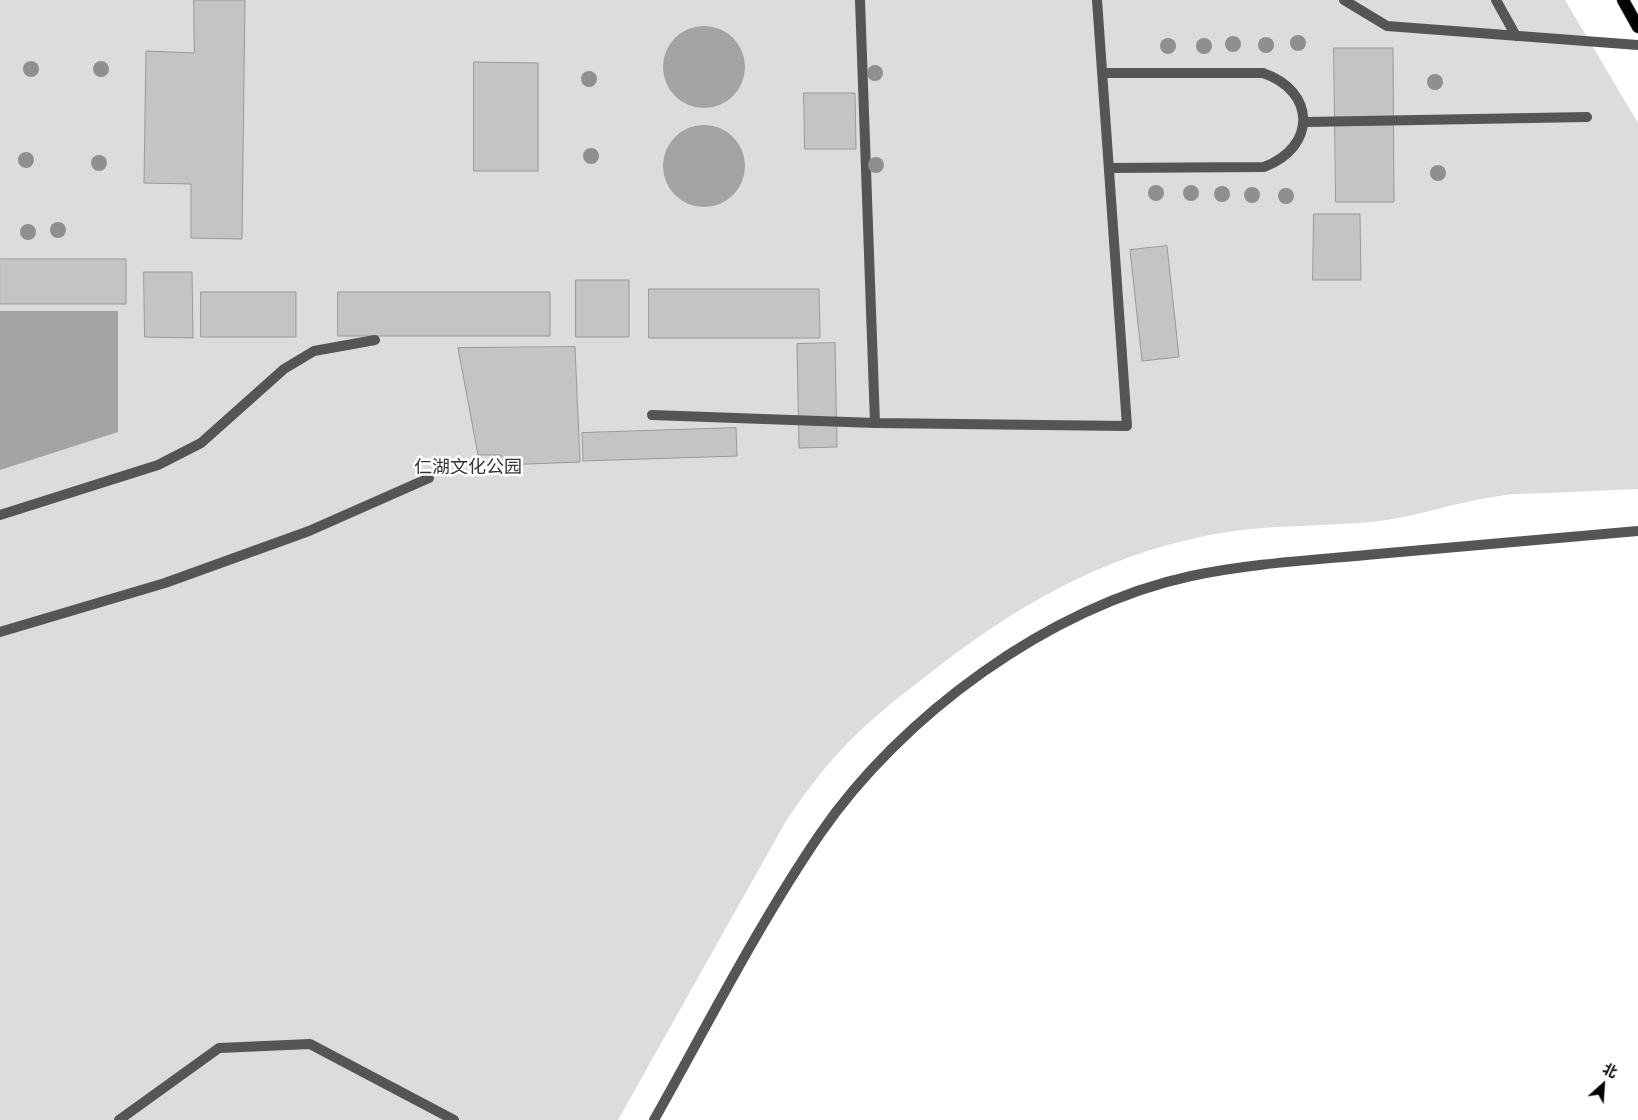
<!DOCTYPE html>
<html>
<head>
<meta charset="utf-8">
<style>
	body { margin:0 }
	#map { position:relative; width:1638px; height:1120px; overflow:hidden; background:#fff; font-family:"Alegreya Sans","Noto Sans SC",sans-serif }
	canvas { display:block }
	.north { position:absolute; left:1578px; top:1060px; width:50px; height:50px; -webkit-text-stroke:4px #fff; paint-order:stroke; rotate:26deg; font-size:14px; font-weight:700; line-height:20px; text-align:center; color:#000 }
	.north::after { content:''; display:block; margin:auto; width:18px; height:22px; background:#000; clip-path:polygon(50% 0,100% 100%,50% 72%,0 100%) }
</style>
</head>
<body>
<div id="map">
<canvas width="1638" height="1120"></canvas>
<div class="north">北</div>
</div>
<script>
const g = document.querySelector('canvas').getContext('2d');
g.lineJoin = 'round';
function paint(path, color) { g.fillStyle = color; g.fill(path, 'evenodd'); }
function strokePath(path, color, width, dash) { g.strokeStyle = color; g.lineWidth = width; g.lineCap = dash ? 'butt' : 'round'; g.setLineDash(dash || []); g.stroke(path); }
function write(font, color, halo, rows, align = 'center') {
  g.font = font + ' "Alegreya Sans","Noto Sans SC",sans-serif'; g.lineWidth = 5; g.setLineDash([]); g.textBaseline = 'middle'; g.strokeStyle = halo; g.fillStyle = color; for (const [text, x, y, turn = 0] of rows) {
    g.save(); g.translate(x, y); g.rotate((+turn || 0) * Math.PI / 180); g.textAlign = isNaN(turn) ? turn : align; if (halo) g.strokeText(text, 0, 0); g.fillText(text, 0, 0); g.restore();
  }
}
const green = new Path2D(`
	M0,0H1565L1638,123V489C1608,490 1577,492 1547,493C1531,494 1515,493 1499,496C1455,502 1417,517 1372,522C1317,527 1260,524 1205,536C1097,558 1011,609 925,677C896,699 867,722 842,749C821,771 803,796 786,821L618,1120H0Z`);
const water = new Path2D(`
	M663 67a41 41 0 1 1 82 0a41 41 0 1 1-82 0Z
	M663 166a41 41 0 1 1 82 0a41 41 0 1 1-82 0Z
	M0,311H118V432L0,470Z`);
const building = new Path2D(`
	M194,0H245L242,239L191,238V184L144,183L146,51L194,53Z
	M1334,48H1393L1394,202H1336Z
	M474,62L538,63V171H474Z
	M804,93H855L856,149H805Z
	M1314,214H1360L1361,280H1313Z
	M1167,246L1179,357L1142,361L1130,250Z
	M0,259H126V304H0Z
	M144,272H192L193,338L145,337Z
	M576,280H629V337H576Z
	M649,289H819L820,338H649Z
	M201,292H296V337H201Z
	M338,292H550V336H338Z
	M835,343L837,447L799,448L797,344Z
	M575,347L580,462L501,465L500,455H478L458,348Z
	M736,428L737,456L583,461L582,433Z`);
const service = new Path2D(`
	M860,0L875,423
	M1344,0L1387,26L1638,45
	M1496,0L1516,36
	M1102,73H1263C1316,91 1317,147 1264,167L1109,168
	M1305,122L1587,117
	M652,415L875,423L1127,426L1097,0
	M0,515L158,465L201,443L284,369L314,351L375,340
	M0,632L165,583L309,531L429,478
	M119,1120L219,1048L310,1044L454,1120`);
const minor = new Path2D(`
	M654,1120C708,1024 758,925 820,834C901,716 1050,606 1191,576C1252,563 1315,560 1377,554C1464,546 1551,539 1638,531`);
const primary = new Path2D(`
	M1623,0L1638,27`);
const trees = [
	[1298,43],
	[1233,44],
	[1266,45],
	[1168,46],
	[1204,46],
	[31,69],
	[101,69],
	[875,73],
	[589,79],
	[1435,82],
	[591,156],
	[26,160],
	[99,163],
	[876,165],
	[1438,173],
	[1156,193],
	[1191,193],
	[1222,194],
	[1252,195],
	[1286,196],
	[58,230],
	[28,232]
];
const parkNames = [
	["仁湖文化公园",468,468]
];
paint(green, '#dcdcdc');
paint(water, '#a3a3a3');
paint(building, '#c4c4c4');
strokePath(building, '#999', 1);
strokePath(primary, '#dbdbdb', 14);
strokePath(service, '#555', 10);
strokePath(minor, '#555', 10);
strokePath(primary, '#000', 12);
g.fillStyle = '#8f8f8f';
for (const [x, y] of trees) { g.beginPath(); g.arc(x, y, 8, 0, 2 * Math.PI); g.fill(); }
write('18px', '#333', '#fff', parkNames);
</script>
</body>
</html>
